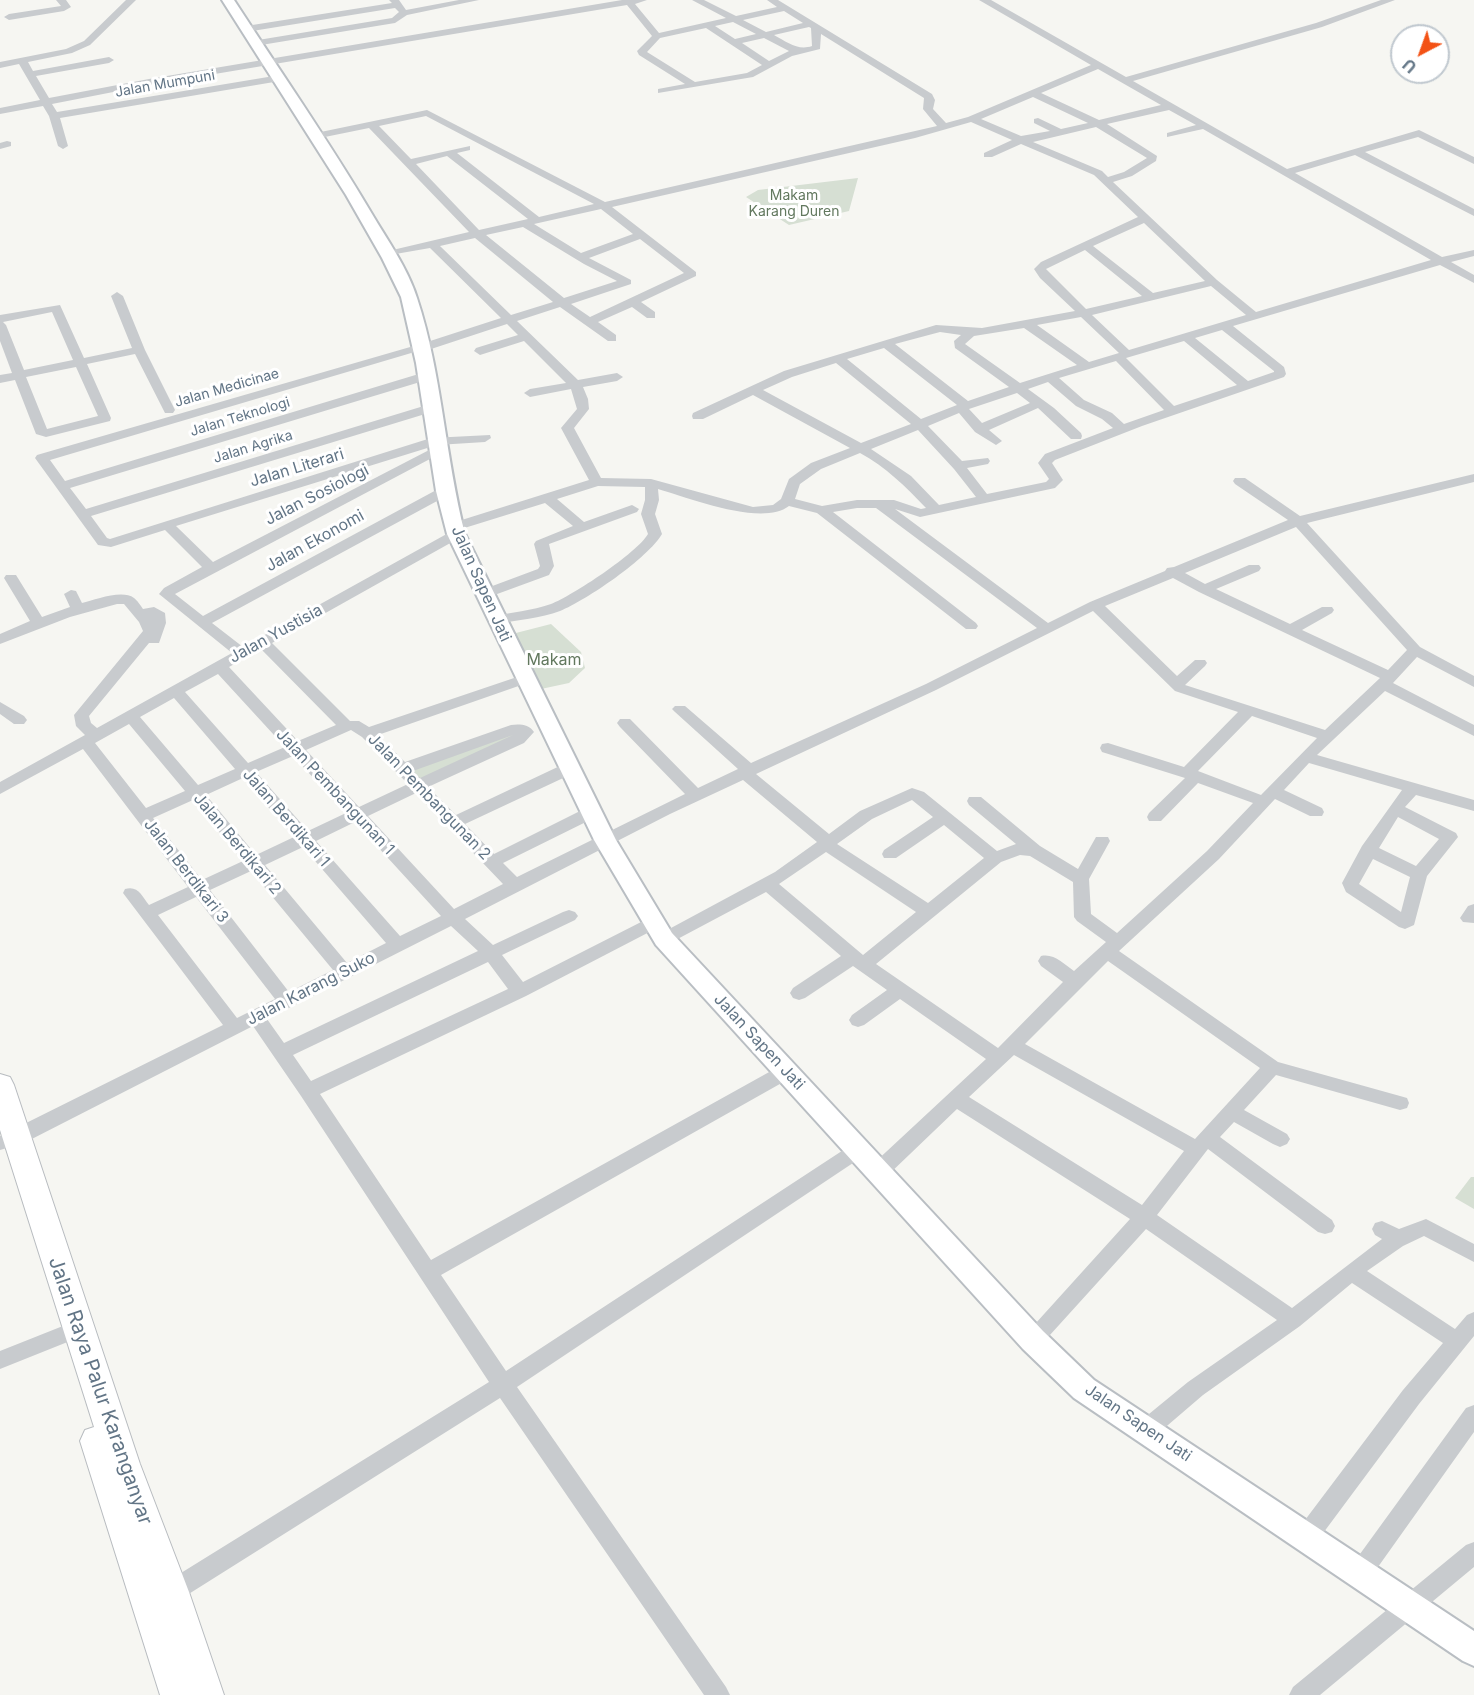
<!DOCTYPE html>
<html>
<head>
<meta charset="utf-8">
<style>
	body { margin:0 }
	#map { position:relative; width:1474px; height:1695px; overflow:hidden; background:#f6f6f2; font-family:Inter,sans-serif }
	canvas { display:block }
	.north { position:absolute; left:1390px; top:24px; width:60px; height:60px; box-sizing:border-box; background:#fff; border:2px solid #c0c8cf; border-radius:50%; rotate:221deg; font-size:16px; font-weight:700; line-height:24px; text-align:center; color:#627586 }
	.north::after { content:''; display:block; margin:auto; width:21px; height:27px; background:#f35215; clip-path:polygon(50% 0,100% 100%,50% 72%,0 100%) }
</style>
</head>
<body>
<div id="map">
<canvas width="1474" height="1695"></canvas>
<div class="north">U</div>
</div>
<script>
const g = document.querySelector('canvas').getContext('2d');
g.lineJoin = 'round';
function paint(path, color) { g.fillStyle = color; g.fill(path, 'evenodd'); }
function strokePath(path, color, width, dash) { g.strokeStyle = color; g.lineWidth = width; g.lineCap = dash ? 'butt' : 'round'; g.setLineDash(dash || []); g.stroke(path); }
function write(font, color, halo, rows, align = 'center') {
  g.font = font + ' Inter,sans-serif'; g.lineWidth = 6; g.setLineDash([]); g.textBaseline = 'middle'; g.strokeStyle = halo; g.fillStyle = color; for (const [text, x, y, turn = 0] of rows) {
    g.save(); g.translate(x, y); g.rotate((+turn || 0) * Math.PI / 180); g.textAlign = isNaN(turn) ? turn : align; if (halo) g.strokeText(text, 0, 0); g.fillText(text, 0, 0); g.restore();
  }
}
const green = new Path2D(`
	M858,178L849,211L789,225L746,197L758,190Z
	M551,624L581,652L585,668L569,683L541,689L512,634Z
	M523,731L420,782L407,769Z
	M1471,1177H1474V1209L1455,1198Z`);
const street = new Path2D(`
	M56,0H66L71,7L64,11L9,20L4,17L9,14L61,6Z
	M126,0H136L90,45L72,53L28,62L33,71L109,57L114,60L109,63L36,76L49,98L149,79L622,0H647L635,4L659,33L726,18L692,0H704L736,16L777,7L767,0H778L932,94L935,100L933,109L946,123L968,117L1091,65L979,0H991L1126,77L1316,23L1381,0H1395L1322,27L1133,81L1287,169L1419,130L1474,157V164L1418,137L1365,152L1474,209V216L1355,155L1295,173L1442,257L1474,250V256L1451,262L1474,275V283L1440,265L1233,326L1284,367L1286,374L1284,377L1142,426L1055,460L1052,463L1063,480L1055,488L920,517L895,509L1048,623L1090,602L1165,571L1167,568L1174,567L1288,520L1235,484L1233,481L1235,478H1245L1300,516L1474,474V482L1307,523L1420,647L1474,676V687L1417,657L1393,683L1474,725V736L1385,691L1317,755L1474,800V811L1416,795L1405,807L1456,833L1458,837L1427,876L1414,925L1405,929L1399,927L1346,892L1342,883L1362,846L1402,790L1309,763L1284,790L1322,808L1324,812L1322,816H1310L1275,799L1219,859L1119,951L1278,1062L1400,1096L1407,1098L1409,1103L1407,1108L1400,1110L1276,1075L1244,1110L1287,1134L1290,1139L1287,1144L1280,1147L1273,1144L1234,1122L1220,1137L1332,1220L1335,1226L1332,1232L1325,1234L1318,1232L1208,1149L1157,1215L1292,1308L1382,1239L1375,1235L1372,1229L1375,1223L1382,1221L1399,1229L1426,1219L1474,1244V1262L1424,1236L1403,1246L1367,1271L1455,1329L1467,1315L1474,1312V1336L1419,1404L1315,1544L1307,1547L1299,1544L1296,1536L1299,1528L1403,1390L1443,1343L1352,1283L1300,1326L1203,1395L1154,1437L1146,1440L1138,1437L1135,1430L1138,1423L1188,1382L1277,1320L1146,1229L1040,1346L1033,1349L1026,1346L1023,1340L1026,1334L1130,1219L957,1109L886,1177L879,1179L872,1177L869,1171L872,1165L986,1059L900,999L864,1025L858,1027L852,1025L849,1020L852,1015L887,990L853,966L805,998L799,1000L793,998L790,993L793,988L841,956L766,892L670,943L664,945L658,943L655,939L658,935L775,872L817,842L743,780L670,814L465,919L493,945L563,912L569,910L575,912L578,916L575,920L502,955L523,982L647,919L653,917L659,919L662,923L659,927L526,996L320,1094L431,1260L780,1066L787,1064L794,1066L796,1071L794,1076L441,1275L506,1371L851,1145L858,1142L865,1145L868,1150L865,1155L517,1387L726,1687L730,1695H704L500,1398L176,1602L168,1605L160,1602L157,1594L160,1586L489,1382L301,1096L253,1026L24,1143L0,1150V1136L223,1025L123,893L125,889C138,885 142,896 149,905L188,887L83,749L0,794V782L85,735L76,726L74,715L143,631L139,622L124,604H117L70,617L0,644V634L30,621L4,578L6,575H16L42,617L70,607L64,594L71,590L76,591L82,603C95,600 122,589 134,598C137,600 141,606 143,609L154,607L165,613L166,623L159,643H149L89,716L91,723L97,728L232,653L159,594L164,588L202,567L165,530L111,547L98,545L35,458L37,455L424,343L501,318L430,248L384,256V252L469,232L369,128L315,139L311,138V134L427,110L605,202L937,126L923,109L924,98L821,34L820,49L792,56L753,77L658,93V89L685,84L639,55L637,51L652,36L627,5L149,85L52,104L57,112L280,75L285,78L280,81L60,118L68,146L63,149L58,146L49,116L43,106L0,114V108L40,100L19,64L0,68V62L66,49L84,41ZM784,11L803,23L766,32L743,20ZM733,22L756,34L735,39L715,26ZM809,27L811,28L812,46C798,51 787,42 774,35ZM706,28L762,65L747,73L695,82L647,52L660,38ZM764,38L789,51L769,61L742,43ZM1098,69L1161,105L1099,120L1041,93ZM1033,97L1088,123L1061,129L1038,118L1034,119V123L1050,131L1021,136L981,119ZM1169,110L1196,125L1167,133V137L1203,129L1431,260L1256,312L1217,280L1113,182L1132,176L1156,161L1157,156L1107,124ZM426,116L594,204L539,217L457,153L470,150V146L411,159L379,126ZM971,122L1012,140L984,153V157H992L1021,144L1094,175L1138,217L1041,262L1034,269L1040,278L1075,311L982,328L936,325L784,371L693,413L692,416L693,419H703L753,395L850,448L811,463L789,479L781,499L773,505L753,507L651,479L601,478L574,428L589,409L588,399L583,387L617,381L623,377L617,373L578,380L517,321L560,307L608,341H616V335L598,322L632,307L647,318H655V312L641,302L696,276V272L612,207L915,138ZM1096,127L1147,158L1124,172L1108,177L1102,171L1033,142ZM447,156L528,219L479,230L416,164ZM601,209L633,234L581,253L534,224ZM1144,223L1205,281L1153,293L1093,246ZM523,227L584,264L617,281L564,298L486,235ZM475,238L553,302L511,315L440,246ZM640,239L684,273L590,317L571,304L631,284V280L589,258ZM1085,250L1142,296L1086,309L1046,269ZM1211,286L1246,315L1129,350L1092,315ZM1081,317L1119,353L1089,362L1037,325ZM507,324L518,335L476,348L474,351L480,355L524,341L566,383L530,389L524,393L530,397L571,389L577,409L561,428L589,480L449,524L447,527L452,531L243,647L212,623L450,494L452,491L450,488H440L203,616L175,594L445,451L443,448H433L213,562L176,526L437,445L485,442L491,438L490,435L431,438L110,539L107,538L91,516L435,411L437,408L431,404L427,405L86,509L70,488L430,379L432,376L430,373H422L65,481L50,460L418,351H425ZM1024,328L1077,365L1020,383L965,344L974,336ZM1222,330L1274,371V372L1248,381L1195,338ZM940,332L961,335L954,341L955,348L1009,387L968,401L895,344ZM1184,341L1237,385L1174,406L1126,358ZM884,348L957,405L921,419L847,359ZM1116,361L1164,410L1124,424L1112,413L1084,400L1059,378ZM836,363L911,424L861,443L763,390L792,377ZM1048,382L1076,406L1102,419L1113,428L1045,454L1038,463L1049,479L1046,482L987,494L967,468L988,464L990,461L988,458L962,461L928,426L959,413L975,432L996,445L1002,441L989,430L1038,408L1071,439H1081L1082,436L1081,433L1054,408L1028,389ZM1017,393L1030,403L982,423L969,409ZM918,430L954,469L976,497L939,505L911,476L871,449ZM860,453C886,467 906,487 926,508L921,509L894,500H857L822,506L795,499L800,484L821,469ZM598,486L645,487V500L641,514L648,534C637,553 572,596 551,604C532,611 511,612 492,617L490,620L492,623L497,624C517,620 541,618 560,611C587,600 648,558 662,534L655,514L659,500L658,489C690,498 762,527 789,506L817,513L966,629H976L978,626L976,623L833,512L857,508H876L1037,628L926,684L751,763L685,706H675L672,709L675,712L738,769L698,788L630,719H620L617,723L620,727L685,794L517,877L503,863L598,816L600,812L598,808H586L494,854L465,824L576,772L578,768L576,764H564L456,815L428,787L524,743L534,732C529,724 519,724 511,725L405,762L378,735L530,682L533,679L530,676H520L369,727L359,721H350L272,643L461,537L463,534L458,530L545,503L573,526L536,541L534,544L540,566L538,569L479,591L477,594L479,597H489L549,575L554,566L549,544L637,512L639,509L632,505L584,522L557,499ZM1296,527L1407,650L1388,670L1302,630L1332,613L1334,610L1332,607H1322L1290,624L1216,589L1259,571L1261,568L1259,565H1249L1205,584L1185,573ZM1173,578L1199,592L1380,678L1325,730L1185,685L1205,666L1207,663L1205,660H1195L1177,676L1105,606ZM1093,611L1175,691L1238,712L1184,767L1108,743L1102,744L1100,748L1102,752L1185,778L1149,813L1147,817L1149,821H1161L1198,783L1253,803L1207,851L1117,933L1091,914L1089,879L1110,841L1108,837H1096L1078,869L1040,846L981,797H969L967,801L969,805L1016,844L997,851L924,792L912,788L860,811L829,834L756,774L936,690ZM261,649L336,725L298,741L229,667ZM218,674L285,747L248,763L185,692ZM174,698L235,769L198,785L140,717ZM1252,716L1317,738L1261,795L1198,771ZM129,724L185,791L146,808L95,743ZM351,730L362,737L408,784L359,807L306,750ZM513,735L420,778L413,771ZM293,756L346,813L308,831L256,772ZM243,778L294,837L256,855L206,795ZM416,793L503,884L454,909L368,816ZM193,800L243,861L202,880L153,818ZM912,800L933,817L884,850L882,854L884,858H896L944,825L984,858L928,903L837,844L872,819ZM1398,817L1439,839L1416,866L1379,848ZM355,822L441,916L400,936L316,841ZM303,847L386,943L347,963L265,865ZM826,852L916,912L863,955L779,884ZM1020,855L1030,856L1073,882L1074,917L1077,921L1106,942L1074,971C1064,964 1054,953 1041,956L1038,961L1041,966L1063,982L998,1048L876,964L1001,862ZM1373,859L1410,877L1401,912L1359,884ZM251,871L333,970L289,992L210,890ZM196,897L275,999L237,1018L158,915ZM451,926L478,951L284,1043L267,1019ZM1108,961L1260,1068L1195,1139L1025,1044ZM488,962L508,989L311,1081L293,1055ZM1014,1055L1184,1151L1142,1205L969,1097Z
	M389,0H399L406,10L459,0H479L407,15L395,23L255,46L252,45V41L392,18L399,12L395,8L246,32L241,29L246,26L392,3Z
	M7,141L11,142V146L0,149V143Z
	M117,292L123,296L145,350L175,410L173,413H165L135,354L87,364L111,418L110,421L46,437L36,434L15,380L0,383V375L12,373L0,341V315L60,305L84,358L132,348L111,296ZM52,312L73,360L24,370L6,325L3,322ZM76,367L98,416L47,429L26,377Z
	M0,702L24,716L27,720L24,724H14L0,714Z
	M1474,904V923L1463,922L1460,918L1468,906Z
	M78,1320L85,1323L88,1329L85,1335L0,1369V1351Z
	M1474,1405V1432L1368,1581L1360,1584L1352,1581L1349,1573L1352,1565L1466,1408Z
	M1474,1542V1567L1320,1695H1289L1293,1687L1466,1545Z`);
const secondary = new Path2D(`
	M222,0H234C280,71 329,141 372,214C388,241 408,269 417,298C442,373 445,457 465,534L616,840L672,933L1043,1331L1094,1380L1474,1631V1666L1463,1661L1074,1398L1023,1349L656,945L594,840L447,534L436,491L416,363L401,297L382,258L346,195Z`);
const primary = new Path2D(`
	M0,1074L10,1077L14,1085L140,1464L189,1592L224,1695H160L80,1441L85,1430L94,1427L0,1130Z`);
const farStreetnames = [
	["Jalan Mumpuni",165,84,-10],
	["Jalan Medicinae",227,388,-16],
	["Jalan Teknologi",240,417,-17],
	["Jalan Agrika",253,447,-17]
];
const farParknames = [
	["Makam",794,196],
	["Karang Duren",794,212]
];
const streetNames = [
	["Jalan Literari",297,468,-17],
	["Jalan Sosiologi",317,495,-27],
	["Jalan Ekonomi",315,541,-29],
	["Jalan Sapen Jati",481,584,66],
	["Jalan Yustisia",276,634,-29],
	["Jalan Pembangunan 1",335,792,47],
	["Jalan Pembangunan 2",429,797,46],
	["Jalan Berdikari 1",286,818,49],
	["Jalan Berdikari 2",237,844,50],
	["Jalan Berdikari 3",186,871,52],
	["Jalan Karang Suko",311,989,-27],
	["Jalan Sapen Jati",759,1042,47],
	["Jalan Sapen Jati",1138,1423,34]
];
const parkNames = [
	["Makam",554,660]
];
const nearStreetnames = [
	["Jalan Raya Palur Karanganyar",100,1391,71]
];
paint(green, '#d6dfd3');
strokePath(secondary, '#b9bec3', 4);
strokePath(primary, '#b8bcc0', 2);
paint(street, '#c8cbce');
paint(secondary, '#fff');
paint(primary, '#fff');
write('14px', '#627586', '#fff', farStreetnames);
write('14px', '#62785e', '#fff', farParknames);
write('16px', '#627586', '#fff', streetNames);
write('16px', '#62785e', '#fff', parkNames);
write('20px', '#627586', '#fff', nearStreetnames);
</script>
</body>
</html>
